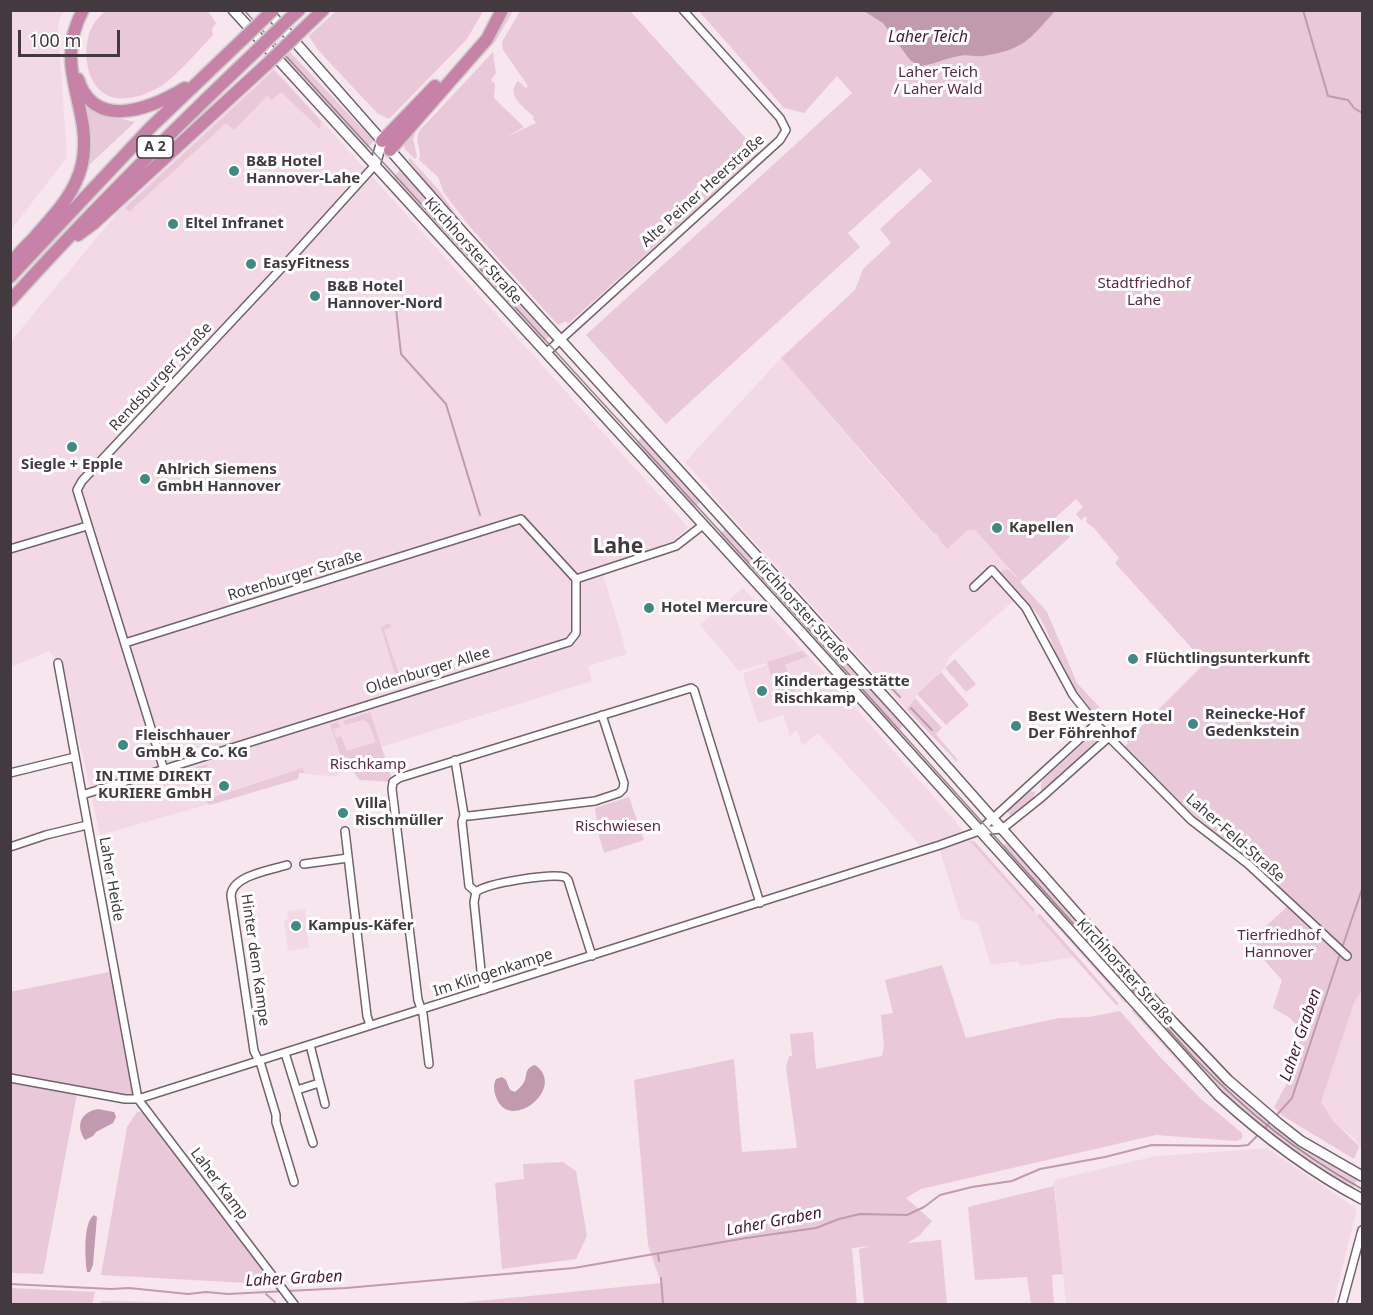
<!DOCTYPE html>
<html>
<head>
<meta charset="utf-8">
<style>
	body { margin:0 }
	#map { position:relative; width:1373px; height:1315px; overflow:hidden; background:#f8e6ef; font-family:"Noto Sans",sans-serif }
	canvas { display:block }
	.frame { position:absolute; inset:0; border:12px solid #423a3e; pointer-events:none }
	.scale { position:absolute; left:18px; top:30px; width:102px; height:27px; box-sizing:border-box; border:3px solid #423a3e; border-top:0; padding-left:8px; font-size:18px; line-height:21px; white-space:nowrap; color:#423a3e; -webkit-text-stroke:4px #fff; paint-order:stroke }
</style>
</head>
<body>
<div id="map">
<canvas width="1373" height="1315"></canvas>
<div class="frame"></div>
<div class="scale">100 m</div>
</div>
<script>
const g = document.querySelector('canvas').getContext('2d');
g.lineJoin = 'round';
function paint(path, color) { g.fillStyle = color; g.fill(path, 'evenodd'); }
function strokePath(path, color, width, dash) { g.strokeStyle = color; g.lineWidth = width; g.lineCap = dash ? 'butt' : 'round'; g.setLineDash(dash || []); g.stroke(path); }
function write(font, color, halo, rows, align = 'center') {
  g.font = font + ' "Noto Sans",sans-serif'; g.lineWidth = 6; g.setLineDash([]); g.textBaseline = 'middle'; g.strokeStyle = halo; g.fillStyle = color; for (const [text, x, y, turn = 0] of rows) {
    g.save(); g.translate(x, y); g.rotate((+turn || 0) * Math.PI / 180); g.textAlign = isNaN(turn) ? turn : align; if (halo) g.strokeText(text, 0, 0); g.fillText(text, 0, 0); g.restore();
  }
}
const built = new Path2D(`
	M11,10L65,11L60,17L58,26L67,157L11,230Z
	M274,68L688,527L673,541L601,568L627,654L588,666L592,681L381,747L380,745L341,757L338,777L299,773L298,779L100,835L83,756L58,663L49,651L11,667V341L118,212Z
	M781,358L898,495L922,521L923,520L926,522L924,524L933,534L935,533L939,537L947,549L968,530L976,531L1020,581L1010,590L1017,598L949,657L945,668L917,694L906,709L712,495L711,491L685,462Z
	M743,588L824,672L1074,957L1021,966L1017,961L991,965L978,923L961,919L940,851L928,854L818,733L802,746L797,730L790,736L783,715L758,723L744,679V673L767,665V663L739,671L700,625Z
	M305,909L309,948L288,951L284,921L288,920L287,911Z
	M1362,991V1150L1356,1140L1334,1122L1321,1102L1354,1003Z
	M1267,1148L1357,1209L1333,1304H1066L1054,1180L1156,1156Z`);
const green = new Path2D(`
	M105,11H208L216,23L212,29L213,35C201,48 170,83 156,89C145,95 129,100 116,98C86,93 81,51 91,29C94,22 100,16 105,11Z
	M336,11V10L483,11L467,39L389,119L377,113L318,50L309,36Z
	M506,11H513L495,42L417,128L413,139L417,156L415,159L405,149L403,141Z
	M630,11L759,153L568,324L566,321L558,325L470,227L444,193L438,177L419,160C423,149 413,142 420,130L493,52L496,73L491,80L495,84L494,98L524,127L506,137L536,123L533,119L534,117C524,107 505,95 518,81L526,88L528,86L503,50L502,42L520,11Z
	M699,11H1362V991L1354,1003L1321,1102L1334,1122L1359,1146L1354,1159L1283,1116L1274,1107L1287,1083L1294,1040L1299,1028L1290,1018L1273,1008L1282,980L1248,942L1288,906L1317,934L1323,929L1259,870L1199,820L1125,747L1128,743L1127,741L1205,663L1115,563L1119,558L1094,528L1086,522L1087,519L1085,516L1081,520L1076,514L1083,507L1076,499L1054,519L1070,537L1020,582L1047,612L1077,683L1103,711L1100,716C1069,710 1055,639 1038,615C1027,600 1012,587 1000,573L1004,569H1007L1019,580L1014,574L976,531L968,530L947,549L938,538L939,537L935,533L934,534L924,523L925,522L924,520L922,521L781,358L855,290L863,269L891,243L880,229L932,181L920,168L848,233L860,247L666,424L586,335L852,93L837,76L804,113L784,108Z
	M290,52L374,141L367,148L300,74L283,60Z
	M274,70L321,121L320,129L281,92L272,100L267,96L234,130L226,123L129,212L125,208Z
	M87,108L103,115L135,122L89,165L92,139Z
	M410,158L438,189L463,224L558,329L554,328L450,212L408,160Z
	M400,170L551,335L544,341L393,177Z
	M643,436L702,500L694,508L635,444Z
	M725,529L903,726L897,732L718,536Z
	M389,623L391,627L384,630L402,683L430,674L433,677L399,687L381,628Z
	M802,651L808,656L785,665L797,698L780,704L767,662Z
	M955,659L976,684L966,692L945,668Z
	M941,672L969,705L946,725L917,694Z
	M915,698L942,728L936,734L957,759V762L906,709Z
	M370,712L393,782L360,780L341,757L330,724L338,722L340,727L333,729L336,738L341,736L347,751L376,742L368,722L363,720L345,725L343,721Z
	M1094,736L1098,741L1092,748L1045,791H1041V784L1044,779L1087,740Z
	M207,764L208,766L202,770L211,798L303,768L304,773H299L298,779L210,805L206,802L196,767Z
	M1030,791L1035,792L1034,798L1011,816L1007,811Z
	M629,797L644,840L604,853L599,836L595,808Z
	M970,841H974L1035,910L1033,912Z
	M1006,843L1031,867L1217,1074L1358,1178L1353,1188L1319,1170L1287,1149L1216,1089L1000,849Z
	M1044,912H1047L1127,1003H1125Z
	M1040,914L1119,1004L1116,1005L1037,916Z
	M942,965L966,1038L1059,1018L1089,1017L1120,1011L1160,1057L1202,1100L1242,1133V1139L1236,1141L1156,1135L921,1189L906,1198L932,1221L919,1236L907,1243L941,1240L947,1304H864L859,1249L871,1246L852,1248L857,1304H449L661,1283L648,1245L634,1080L734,1059L742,1152L797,1148L786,1067L789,1056H792L790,1034L813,1032L816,1069L882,1056L884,1046L881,1015L893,1013L885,980Z
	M114,971L138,1099L11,1075L10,992Z
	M1131,1010H1134L1196,1080H1195Z
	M10,1083L77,1094L43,1274L11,1273Z
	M137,1112H142L274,1283L265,1284L101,1275L125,1139L127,1127Z
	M563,1162L576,1171L587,1236L576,1259L502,1269L495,1183L524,1179L523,1164Z
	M1054,1186L1063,1274L1052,1275L1054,1304H1031L1027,1277L975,1280L968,1207Z
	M11,1288L95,1292L92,1304H11Z
	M101,1301L228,1304H249H100Z`);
const water = new Path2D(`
	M864,11H1055C1029,40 1023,50 983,56C975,57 967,54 959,56C945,58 934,65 919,66L910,60L883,23Z
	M535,1065C568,1088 509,1134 496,1097C494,1091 493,1085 496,1079L502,1077L506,1080L510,1090L515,1092C517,1090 520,1088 522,1085C529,1078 522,1069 535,1065Z
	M98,1109L114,1112L116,1117L113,1123L96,1132L93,1136L85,1140C75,1125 81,1112 98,1109Z
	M94,1215L97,1217L93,1265L90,1272H87C85,1259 83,1222 94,1215Z`);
const stream = new Path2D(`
	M1303,10L1328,96L1348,100L1354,108L1362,113
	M395,299L401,354L446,404L480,515
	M880,676L900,697
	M911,708L932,730
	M1342,948L1362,889
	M1275,1117L1292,1098L1340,954
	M1263,1130L1271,1121
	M658,1254L659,1261
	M661,1278L663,1304
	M10,1284L111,1289L129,1288L188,1294L206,1292L228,1294L346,1288L574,1268L746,1238L816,1228L839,1219L860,1214L907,1215L924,1207L940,1195L972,1187L1012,1181L1040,1169L1105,1157L1152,1145L1239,1146L1248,1145L1259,1134
	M266,1294L275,1302`);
const street = new Path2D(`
	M546,353L780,140L786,130L780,118L683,10
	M10,549L87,526
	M576,579L676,546L703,525
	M974,587L992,570L1026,608L1073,695L1096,724L1191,820L1248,864L1347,956
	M125,643L521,519L576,579
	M58,663L138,1099L294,1304
	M455,760L464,815L462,822L469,886L476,892
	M164,770L77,490L82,481L290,259L375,165
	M10,773L75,757
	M82,795L569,642L576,633V579
	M464,815L469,816L595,801L619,793L623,789L624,783L602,715
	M345,831L367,1016L370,1025
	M979,831L1096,724
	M10,847L46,835L87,825
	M304,864L348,858
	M287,865C270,870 231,876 231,896L254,1051L261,1065L276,1115V1122L294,1182
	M483,990L474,902L476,892C487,883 551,873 565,877L568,880L592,956
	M310,1045L325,1104
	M285,1053L313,1143
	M429,1064L423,1014L418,1000L392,789L393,782L399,778L691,688L694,690L760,903
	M10,1078L125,1099H138L940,845L979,831L1002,829L1042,797L1109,737
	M297,1090L319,1083
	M1342,1304L1362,1230`);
const secondary = new Path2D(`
	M233,10L773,601L1218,1095C1262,1135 1309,1171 1362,1199
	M267,10L456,225L911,726L1170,1019L1228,1080L1278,1123L1301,1141L1362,1176
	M375,165L382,141`);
const highway = new Path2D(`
	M288,20L299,10
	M300,32L323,10
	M78,79C94,132 152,108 185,88
	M382,141L435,86
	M390,150L487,39L502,10
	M78,235L93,224L267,64
	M11,275C12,271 12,265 14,261C17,254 26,246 32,240C52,217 75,195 82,164C94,108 51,69 83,10
	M10,277L150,128L243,39
	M10,301C88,214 171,132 255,52`);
const tram = new Path2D(`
	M244,10L767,583L1195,1059C1249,1114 1295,1151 1362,1189`);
const highwayBridge = new Path2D(`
	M243,39L273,10
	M255,52L288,20
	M267,64L300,32`);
const markers = [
	[234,171,6,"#428983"],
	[173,224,6,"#428983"],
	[251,264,6,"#428983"],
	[315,296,6,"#428983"],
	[72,447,6,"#428983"],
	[145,479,6,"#428983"],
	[997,528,6,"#428983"],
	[649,608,6,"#428983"],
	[1133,659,6,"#428983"],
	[762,691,6,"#428983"],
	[1193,724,6,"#428983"],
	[1016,726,6,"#428983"],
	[123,745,6,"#428983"],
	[224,786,6,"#428983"],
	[343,813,6,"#428983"],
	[296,926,6,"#428983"]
];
const shields = [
	[155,147,36]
];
const shieldNames = [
	["A 2",155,147]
];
const parkNames = [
	["Laher Teich",938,73],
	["/ Laher Wald",938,90],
	["Stadtfriedhof",1144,284],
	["Lahe",1144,301],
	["Rischkamp",368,765],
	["Rischwiesen",618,827],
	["Tierfriedhof",1279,936],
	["Hannover",1279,953]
];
const poiNames = [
	["B&B Hotel",246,162],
	["Hannover-Lahe",246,179],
	["Eltel Infranet",185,224],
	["EasyFitness",263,264],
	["B&B Hotel",327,287],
	["Hannover-Nord",327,304],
	["Siegle + Epple",72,465,"center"],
	["Ahlrich Siemens",157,470],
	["GmbH Hannover",157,487],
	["Kapellen",1009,528],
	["Hotel Mercure",661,608],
	["Flüchtlingsunterkunft",1145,659],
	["Kindertagesstätte",774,682],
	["Rischkamp",774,699],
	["Reinecke-Hof",1205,715],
	["Gedenkstein",1205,732],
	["Best Western Hotel",1028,717],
	["Der Föhrenhof",1028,734],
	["Fleischhauer",135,736],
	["GmbH & Co. KG",135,753],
	["IN TIME DIREKT",212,777,"right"],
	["KURIERE GmbH",212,794,"right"],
	["Villa",355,804],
	["Rischmüller",355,821],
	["Kampus-Käfer",308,926]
];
const streetNames = [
	["Alte Peiner Heerstraße",703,191,-42],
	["Kirchhorster Straße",473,251,48],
	["Rendsburger Straße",161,377,-47],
	["Rotenburger Straße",295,576,-17],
	["Kirchhorster Straße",801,610,48],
	["Oldenburger Allee",428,671,-17],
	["Laher-Feld-Straße",1235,838,41],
	["Laher Heide",111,879,80],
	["Hinter dem Kampe",255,960,82],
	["Kirchhorster Straße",1125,972,48],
	["Im Klingenkampe",493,973,-18],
	["Laher Kamp",219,1184,53]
];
const waterNames = [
	["Laher Teich",928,37],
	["Laher Graben",1301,1035,-71],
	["Laher Graben",774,1222,-11],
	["Laher Graben",294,1279,-3]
];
const districtNames = [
	["Lahe",618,547]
];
paint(built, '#f3d9e6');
paint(green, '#e9c8d9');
paint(water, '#c29aaf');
strokePath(stream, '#c29aaf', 2);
strokePath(street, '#73636b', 10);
strokePath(secondary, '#73636b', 12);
strokePath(highway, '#cecccd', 15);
strokePath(street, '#fff', 7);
strokePath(secondary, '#fff', 9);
strokePath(highway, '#c782a7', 12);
strokePath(tram, '#968a90', 1.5);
strokePath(highwayBridge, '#cecccd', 15, []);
strokePath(highwayBridge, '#c782a7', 12);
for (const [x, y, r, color] of markers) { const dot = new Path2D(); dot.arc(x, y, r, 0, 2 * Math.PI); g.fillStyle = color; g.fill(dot); strokePath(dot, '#fff', 2); }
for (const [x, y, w] of shields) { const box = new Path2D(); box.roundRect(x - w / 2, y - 11, w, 22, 4.5); g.fillStyle = '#fff'; g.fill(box); strokePath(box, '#423a3e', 1.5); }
write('bold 14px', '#423a3e', null, shieldNames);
write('15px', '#5c2947', '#fff', parkNames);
write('bold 15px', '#423a3e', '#fff', poiNames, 'left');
write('15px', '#423a3e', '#fff', streetNames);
write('italic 16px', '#491735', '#fff', waterNames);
write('bold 21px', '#423a3e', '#fff', districtNames);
</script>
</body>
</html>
